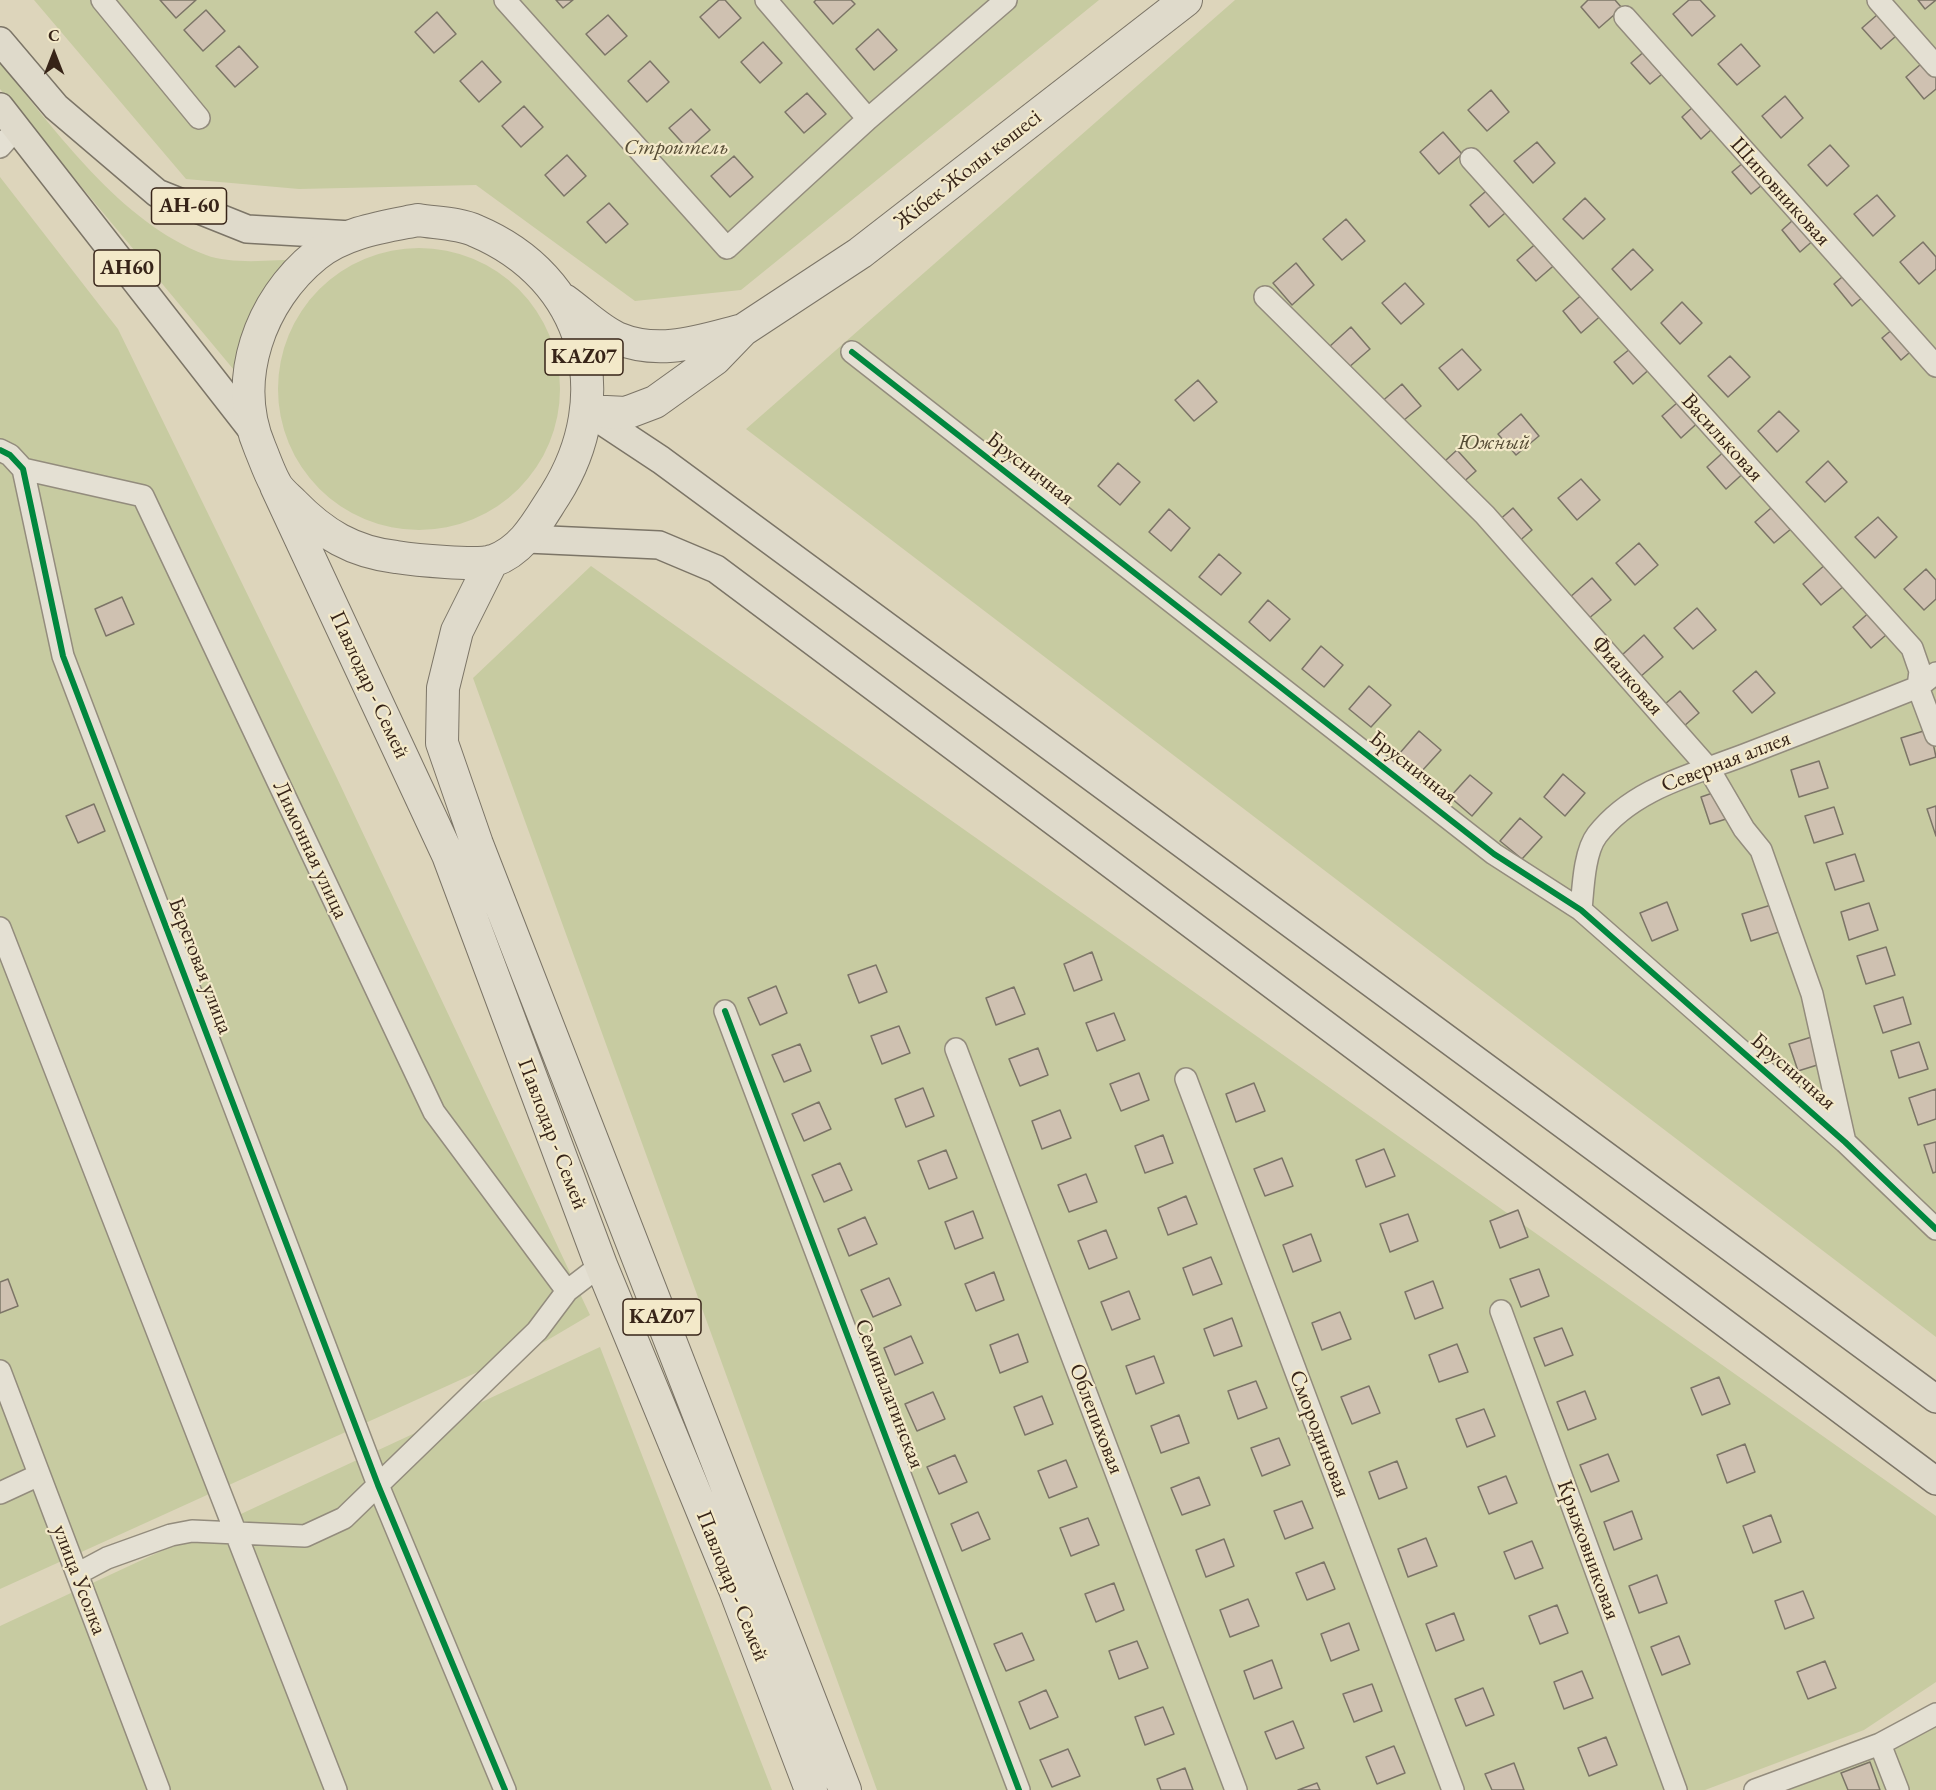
<!DOCTYPE html>
<html>
<head>
<meta charset="utf-8">
<style>
	body { margin:0 }
	#map { position:relative; width:1936px; height:1790px; overflow:hidden; background:#ddd5bb; font-family:"EB Garamond",serif }
	canvas { display:block }
	.north { position:absolute; left:24px; top:24px; width:60px; height:60px; -webkit-text-stroke:4px #f3e9c9; paint-order:stroke; rotate:0deg; font-size:16px; font-weight:700; line-height:24px; text-align:center; color:#372418 }
	.north::after { content:''; display:block; margin:auto; width:21px; height:27px; background:#372418; clip-path:polygon(50% 0,100% 100%,50% 72%,0 100%) }
</style>
</head>
<body>
<div id="map">
<canvas width="1936" height="1790"></canvas>
<div class="north">С</div>
</div>
<script>
const g = document.querySelector('canvas').getContext('2d');
g.lineJoin = 'round';
function paint(path, color) { g.fillStyle = color; g.fill(path, 'evenodd'); }
function strokePath(path, color, width, dash) { g.strokeStyle = color; g.lineWidth = width; g.lineCap = dash ? 'butt' : 'round'; g.setLineDash(dash || []); g.stroke(path); }
function write(font, color, halo, rows, align = 'center') {
  g.font = font + ' "EB Garamond",serif'; g.lineWidth = 4.5; g.setLineDash([]); g.textBaseline = 'middle'; g.strokeStyle = halo; g.fillStyle = color; for (const [text, x, y, turn = 0] of rows) {
    g.save(); g.translate(x, y); g.rotate((+turn || 0) * Math.PI / 180); g.textAlign = isNaN(turn) ? turn : align; if (halo) g.strokeText(text, 0, 0); g.fillText(text, 0, 0); g.restore();
  }
}
const green = new Path2D(`
	M34,0H1099L741,290L635,301L476,185L299,189L186,179Z
	M1235,0H1936V1337L746,429Z
	M0,63C57,132 120,222 206,255C232,265 274,260 302,259L239,376L0,89Z
	M0,177L118,329L336,776L590,1315L546,1341L0,1589Z
	M278 389a141 141 0 1 1 282 0a141 141 0 1 1-282 0Z
	M591,566L1936,1516V1682L1864,1730L1705,1790H877L473,678Z
	M600,1347L772,1790H0V1626Z
	M1936,1723V1790H1756Z`);
const building = new Path2D(`
	M160,0H196L176,18Z
	M556,0H573L563,8Z
	M719,0H725L741,18L719,38L700,17Z
	M816,0H851L855,4L833,24L814,2Z
	M1588,0H1615L1622,8L1599,28L1581,7Z
	M1689,0H1700L1715,16L1692,36L1673,14Z
	M1918,0H1936L1925,9Z
	M1885,8L1903,30L1881,49L1862,28Z
	M206,10L225,31L203,51L184,30Z
	M437,12L456,34L434,53L415,32Z
	M608,15L627,36L605,55L586,34Z
	M878,29L897,50L874,70L856,49Z
	M763,42L782,63L760,83L741,62Z
	M1654,43L1673,65L1650,84L1631,63Z
	M1741,44L1760,66L1737,85L1718,64Z
	M239,46L258,67L235,87L216,66Z
	M1928,58L1936,67V89L1924,99L1906,77Z
	M482,61L501,82L479,102L460,81Z
	M650,61L669,82L647,102L628,81Z
	M1491,90L1509,112L1487,131L1468,110Z
	M807,93L826,114L804,133L785,112Z
	M1785,96L1803,118L1781,138L1762,116Z
	M1704,97L1723,119L1701,139L1682,117Z
	M524,106L543,127L521,147L502,126Z
	M691,109L710,130L688,149L669,128Z
	M1443,132L1462,154L1439,174L1420,152Z
	M1537,142L1555,163L1533,183L1514,161Z
	M1830,145L1849,166L1827,186L1808,165Z
	M1755,153L1774,175L1751,194L1732,172Z
	M567,155L586,176L564,196L545,175Z
	M734,156L753,177L730,197L711,176Z
	M1493,185L1512,207L1489,227L1470,205Z
	M1877,195L1895,216L1873,236L1854,214Z
	M1585,198L1605,219L1583,239L1563,219Z
	M609,203L628,224L606,243L587,222Z
	M1804,210L1823,232L1800,252L1782,230Z
	M1346,219L1365,241L1342,260L1323,239Z
	M1540,240L1559,261L1536,281L1517,260Z
	M1923,242L1936,257V269L1919,284L1900,262Z
	M1633,249L1653,270L1631,290L1612,269Z
	M1296,263L1314,285L1292,305L1273,283Z
	M1856,265L1875,287L1852,306L1834,284Z
	M1405,283L1424,304L1401,324L1382,303Z
	M1585,292L1604,313L1581,333L1563,311Z
	M1682,302L1702,323L1680,344L1661,323Z
	M1905,319L1924,340L1901,360L1882,338Z
	M1351,327L1370,349L1348,368L1329,347Z
	M1636,344L1654,365L1633,384L1614,362Z
	M1462,349L1481,370L1458,390L1439,368Z
	M1730,356L1750,377L1728,397L1708,376Z
	M1198,380L1217,402L1194,421L1175,400Z
	M1402,384L1421,406L1398,425L1379,404Z
	M1685,396L1703,418L1681,438L1662,416Z
	M1779,411L1799,431L1777,452L1758,431Z
	M1521,414L1539,436L1516,455L1498,434Z
	M1729,447L1748,469L1726,489L1707,467Z
	M1457,450L1476,471L1453,491L1435,470Z
	M1828,461L1847,482L1825,502L1806,482Z
	M1118,463L1140,482L1120,505L1098,486Z
	M1581,479L1600,500L1577,520L1558,498Z
	M1778,502L1797,524L1774,543L1755,522Z
	M1513,508L1532,530L1509,550L1490,528Z
	M1169,509L1190,528L1171,551L1149,532Z
	M1878,517L1897,537L1875,558L1855,537Z
	M1639,543L1658,565L1635,585L1616,563Z
	M1219,554L1241,573L1221,595L1199,577Z
	M1826,564L1844,586L1821,605L1803,584Z
	M1926,569L1936,580V599L1924,610L1904,589Z
	M1592,578L1611,600L1588,619L1569,598Z
	M122,597L134,624L106,636L95,609Z
	M1268,600L1290,619L1270,641L1249,622Z
	M1697,608L1716,630L1693,649L1674,628Z
	M1874,608L1893,629L1871,648L1853,627Z
	M1644,635L1663,657L1640,677L1622,655Z
	M1321,646L1343,665L1324,687L1302,669Z
	M1756,671L1775,693L1752,713L1733,691Z
	M1369,686L1391,705L1371,727L1349,709Z
	M1680,691L1699,713L1676,733L1657,711Z
	M1930,729L1936,757L1910,765L1901,738Z
	M1419,731L1441,750L1421,772L1399,754Z
	M1819,761L1828,788L1799,797L1791,770Z
	M1563,774L1585,793L1565,816L1544,797Z
	M1470,775L1492,793L1472,816L1450,797Z
	M1730,787L1739,815L1710,824L1701,797Z
	M94,804L105,831L78,843L66,816Z
	M1936,806V836L1927,809Z
	M1834,807L1843,834L1814,843L1805,816Z
	M1520,818L1542,837L1522,859L1500,841Z
	M1855,854L1864,881L1835,890L1826,863Z
	M1667,902L1678,930L1652,941L1640,913Z
	M1869,903L1878,930L1849,940L1841,912Z
	M1771,905L1779,932L1751,941L1742,914Z
	M1886,947L1895,975L1866,984L1857,956Z
	M1092,952L1102,980L1074,991L1064,964Z
	M876,965L887,992L859,1003L848,975Z
	M776,986L787,1013L760,1025L748,998Z
	M1014,987L1025,1014L996,1025L986,998Z
	M1903,997L1911,1024L1883,1033L1874,1006Z
	M1114,1013L1125,1040L1097,1051L1086,1023Z
	M899,1026L910,1053L882,1064L871,1036Z
	M1818,1035L1827,1062L1798,1071L1789,1044Z
	M1919,1042L1928,1069L1899,1078L1891,1051Z
	M800,1044L811,1071L784,1082L772,1055Z
	M1038,1048L1048,1075L1020,1086L1009,1059Z
	M1139,1073L1149,1100L1121,1111L1110,1084Z
	M1254,1083L1265,1111L1236,1122L1226,1094Z
	M923,1088L934,1116L906,1127L895,1099Z
	M1936,1089V1119L1918,1125L1909,1098Z
	M819,1102L831,1129L804,1141L792,1114Z
	M1060,1110L1071,1138L1042,1149L1032,1121Z
	M1163,1135L1173,1163L1145,1173L1135,1146Z
	M1936,1142V1172L1933,1173L1924,1145Z
	M1384,1149L1395,1176L1366,1187L1356,1160Z
	M946,1150L957,1178L929,1189L918,1161Z
	M1282,1158L1293,1186L1265,1196L1254,1169Z
	M840,1163L852,1190L824,1202L812,1175Z
	M1086,1174L1097,1202L1069,1212L1058,1185Z
	M1186,1196L1197,1224L1168,1235L1158,1208Z
	M1518,1210L1528,1237L1500,1248L1490,1221Z
	M973,1211L983,1238L955,1249L945,1222Z
	M1408,1214L1418,1241L1390,1252L1380,1224Z
	M865,1217L877,1244L849,1256L838,1229Z
	M1106,1230L1117,1258L1089,1269L1078,1241Z
	M1311,1234L1321,1261L1293,1272L1283,1245Z
	M1211,1257L1222,1284L1193,1295L1183,1268Z
	M1539,1269L1549,1296L1521,1307L1510,1279Z
	M994,1272L1004,1300L976,1311L965,1284Z
	M889,1278L901,1305L873,1317L861,1290Z
	M8,1279L18,1306L0,1313V1282Z
	M1433,1281L1443,1308L1415,1319L1405,1292Z
	M1129,1291L1140,1319L1112,1330L1101,1302Z
	M1340,1312L1351,1339L1322,1350L1312,1323Z
	M1232,1318L1242,1346L1214,1356L1204,1329Z
	M1562,1328L1573,1355L1545,1366L1534,1338Z
	M1018,1334L1028,1362L1000,1373L990,1345Z
	M911,1336L923,1363L895,1375L884,1348Z
	M1457,1344L1468,1372L1439,1382L1429,1355Z
	M1154,1356L1164,1383L1136,1394L1126,1366Z
	M1719,1377L1730,1404L1702,1415L1691,1388Z
	M1256,1381L1267,1408L1238,1419L1228,1391Z
	M1369,1386L1380,1413L1352,1424L1341,1397Z
	M1585,1391L1596,1419L1568,1430L1557,1402Z
	M933,1392L945,1419L917,1431L905,1404Z
	M1042,1396L1053,1424L1025,1435L1014,1407Z
	M1484,1409L1495,1436L1467,1447L1456,1419Z
	M1179,1415L1189,1443L1161,1453L1151,1426Z
	M1279,1438L1290,1465L1262,1476L1251,1448Z
	M1745,1444L1755,1472L1727,1483L1717,1455Z
	M1608,1454L1619,1481L1591,1492L1580,1465Z
	M955,1455L967,1482L939,1494L927,1467Z
	M1066,1460L1077,1487L1049,1498L1038,1471Z
	M1397,1461L1407,1488L1379,1499L1369,1472Z
	M1506,1476L1517,1503L1489,1514L1478,1487Z
	M1199,1477L1210,1505L1182,1515L1171,1488Z
	M1302,1501L1313,1528L1285,1539L1274,1511Z
	M1632,1511L1642,1539L1614,1550L1604,1522Z
	M978,1512L990,1539L962,1551L951,1524Z
	M1771,1515L1781,1542L1753,1553L1743,1526Z
	M1088,1518L1099,1545L1071,1556L1060,1528Z
	M1426,1538L1437,1566L1408,1577L1398,1549Z
	M1224,1539L1234,1566L1206,1577L1196,1550Z
	M1532,1541L1543,1568L1515,1579L1504,1552Z
	M1324,1562L1335,1589L1307,1600L1296,1573Z
	M1657,1575L1667,1603L1639,1613L1629,1586Z
	M1114,1583L1124,1610L1096,1622L1085,1594Z
	M1803,1591L1814,1618L1785,1629L1775,1601Z
	M1248,1599L1259,1626L1230,1637L1220,1610Z
	M1557,1605L1568,1633L1540,1644L1529,1616Z
	M1454,1613L1464,1640L1436,1651L1426,1624Z
	M1349,1623L1359,1650L1331,1661L1321,1634Z
	M1022,1633L1034,1660L1006,1671L994,1644Z
	M1679,1636L1690,1664L1662,1675L1651,1647Z
	M1137,1641L1148,1668L1119,1679L1109,1651Z
	M1272,1660L1282,1688L1254,1699L1244,1671Z
	M1825,1661L1836,1688L1808,1699L1797,1672Z
	M1582,1671L1593,1698L1564,1709L1554,1682Z
	M1372,1684L1382,1711L1354,1722L1343,1694Z
	M1483,1688L1494,1715L1466,1726L1455,1699Z
	M1046,1690L1058,1717L1030,1729L1019,1702Z
	M1163,1707L1174,1734L1145,1745L1135,1717Z
	M1293,1721L1304,1748L1276,1759L1265,1732Z
	M1606,1737L1617,1765L1589,1776L1578,1748Z
	M1394,1746L1405,1773L1377,1784L1366,1757Z
	M1068,1749L1080,1776L1052,1787L1040,1760Z
	M1870,1762L1880,1790H1848L1841,1773Z
	M1514,1763L1524,1790H1492L1485,1774Z
	M1185,1768L1193,1790H1161L1157,1779Z
	M1317,1783L1320,1790H1298Z`);
const minor = new Path2D(`
	M102,0L199,118
	M505,0L727,248L868,119L1006,0
	M766,0L868,119
	M1878,0L1936,66
	M1625,17L1936,366
	M0,147L17,128
	M1471,159L1912,648L1920,671L1918,687L1936,735
	M1265,297L1485,515L1709,769L1744,829L1761,850L1812,994L1845,1142
	M852,352L1494,854L1581,910L1845,1142L1936,1229
	M0,450L10,455L23,469L63,656L378,1485L505,1790
	M23,469L143,496L434,1112L567,1291
	M1581,910C1583,889 1584,852 1597,835C1635,786 1697,774 1752,752C1807,731 1863,709 1918,687L1936,673
	M0,928L336,1790
	M725,1011L1019,1790
	M956,1049L1236,1790
	M1186,1079L1453,1790
	M1501,1311L1676,1790
	M0,1371L159,1790
	M0,1493L39,1475
	M77,1574L107,1558L171,1535L192,1531L305,1536L344,1518L537,1331L567,1291L601,1265
	M1880,1744L1898,1790
	M1755,1790L1880,1744L1936,1714`);
const major = new Path2D(`
	M0,41L56,107L157,193L247,229L352,235
	M0,107L252,430
	M587,411L661,460L1936,1399
	M527,539L659,545L716,569L1936,1481`);
const highway = new Path2D(`
	M418,220C436,223 459,223 476,231C587,278 618,395 555,495C538,521 524,550 493,561C477,566 415,560 396,557C353,552 323,534 293,503C287,497 279,491 275,483C269,472 265,460 260,448C231,380 260,300 316,255C345,232 383,227 418,220Z
	M564,300C581,312 599,330 617,338C660,356 700,341 743,330
	M587,411L626,413L655,402L715,359L743,330L860,253L1186,0
	M276,486L448,855L601,1265L735,1590L811,1790
	M492,561L457,631L443,688L442,743L477,844L845,1790`);
const cycleway = new Path2D(`
	M852,352L1494,854L1581,910L1845,1142L1936,1229
	M0,450L10,455L23,469L63,656L378,1485L505,1790
	M725,1011L1019,1790`);
const shields = [
	[189,206,75],
	[127,268,66],
	[584,357,78],
	[662,1317,78]
];
const shieldNames = [
	["АН-60",189,206],
	["АН60",127,268],
	["KAZ07",584,357],
	["KAZ07",662,1317]
];
const parkNames = [
	["Строитель",676,148],
	["Южный",1494,443]
];
const streetNames = [
	["Жібек Жолы көшесі",968,170,-38],
	["Шиповниковая",1780,192,48],
	["Васильковая",1722,438,48],
	["Брусничная",1030,469,38],
	["Фиалковая",1627,676,49],
	["Павлодар - Семей",369,685,65],
	["Северная аллея",1726,762,-21],
	["Брусничная",1413,768,38],
	["Лимонная улица",310,850,65],
	["Береговая улица",200,966,69],
	["Брусничная",1793,1072,41],
	["Павлодар - Семей",552,1134,69],
	["Семипалатинская",889,1394,69],
	["Облепиховая",1096,1419,69],
	["Смородиновая",1319,1434,69],
	["Крыжовниковая",1588,1550,70],
	["улица Усолка",79,1580,69],
	["Павлодар - Семей",732,1586,68]
];
paint(green, '#c7cba1');
paint(building, '#cfc1b1');
strokePath(building, '#7c7567', 1.5);
strokePath(minor, '#938c7d', 24);
strokePath(major, '#7c7567', 30);
strokePath(highway, '#7c7567', 34);
strokePath(minor, '#e4e0d3', 21);
strokePath(major, '#dfdacb', 27);
strokePath(highway, '#dfdacb', 32);
strokePath(cycleway, '#00873e', 6);
for (const [x, y, w] of shields) { const box = new Path2D(); box.roundRect(x - w / 2, y - 18, w, 36, 4.5); g.fillStyle = '#f3e9c9'; g.fill(box); strokePath(box, '#372418', 1.5); }
write('bold 21px', '#372418', null, shieldNames);
write('italic 22px', '#564c35', '#f3e9c9', parkNames);
write('22px', '#372418', '#f3e9c9', streetNames);
</script>
</body>
</html>
